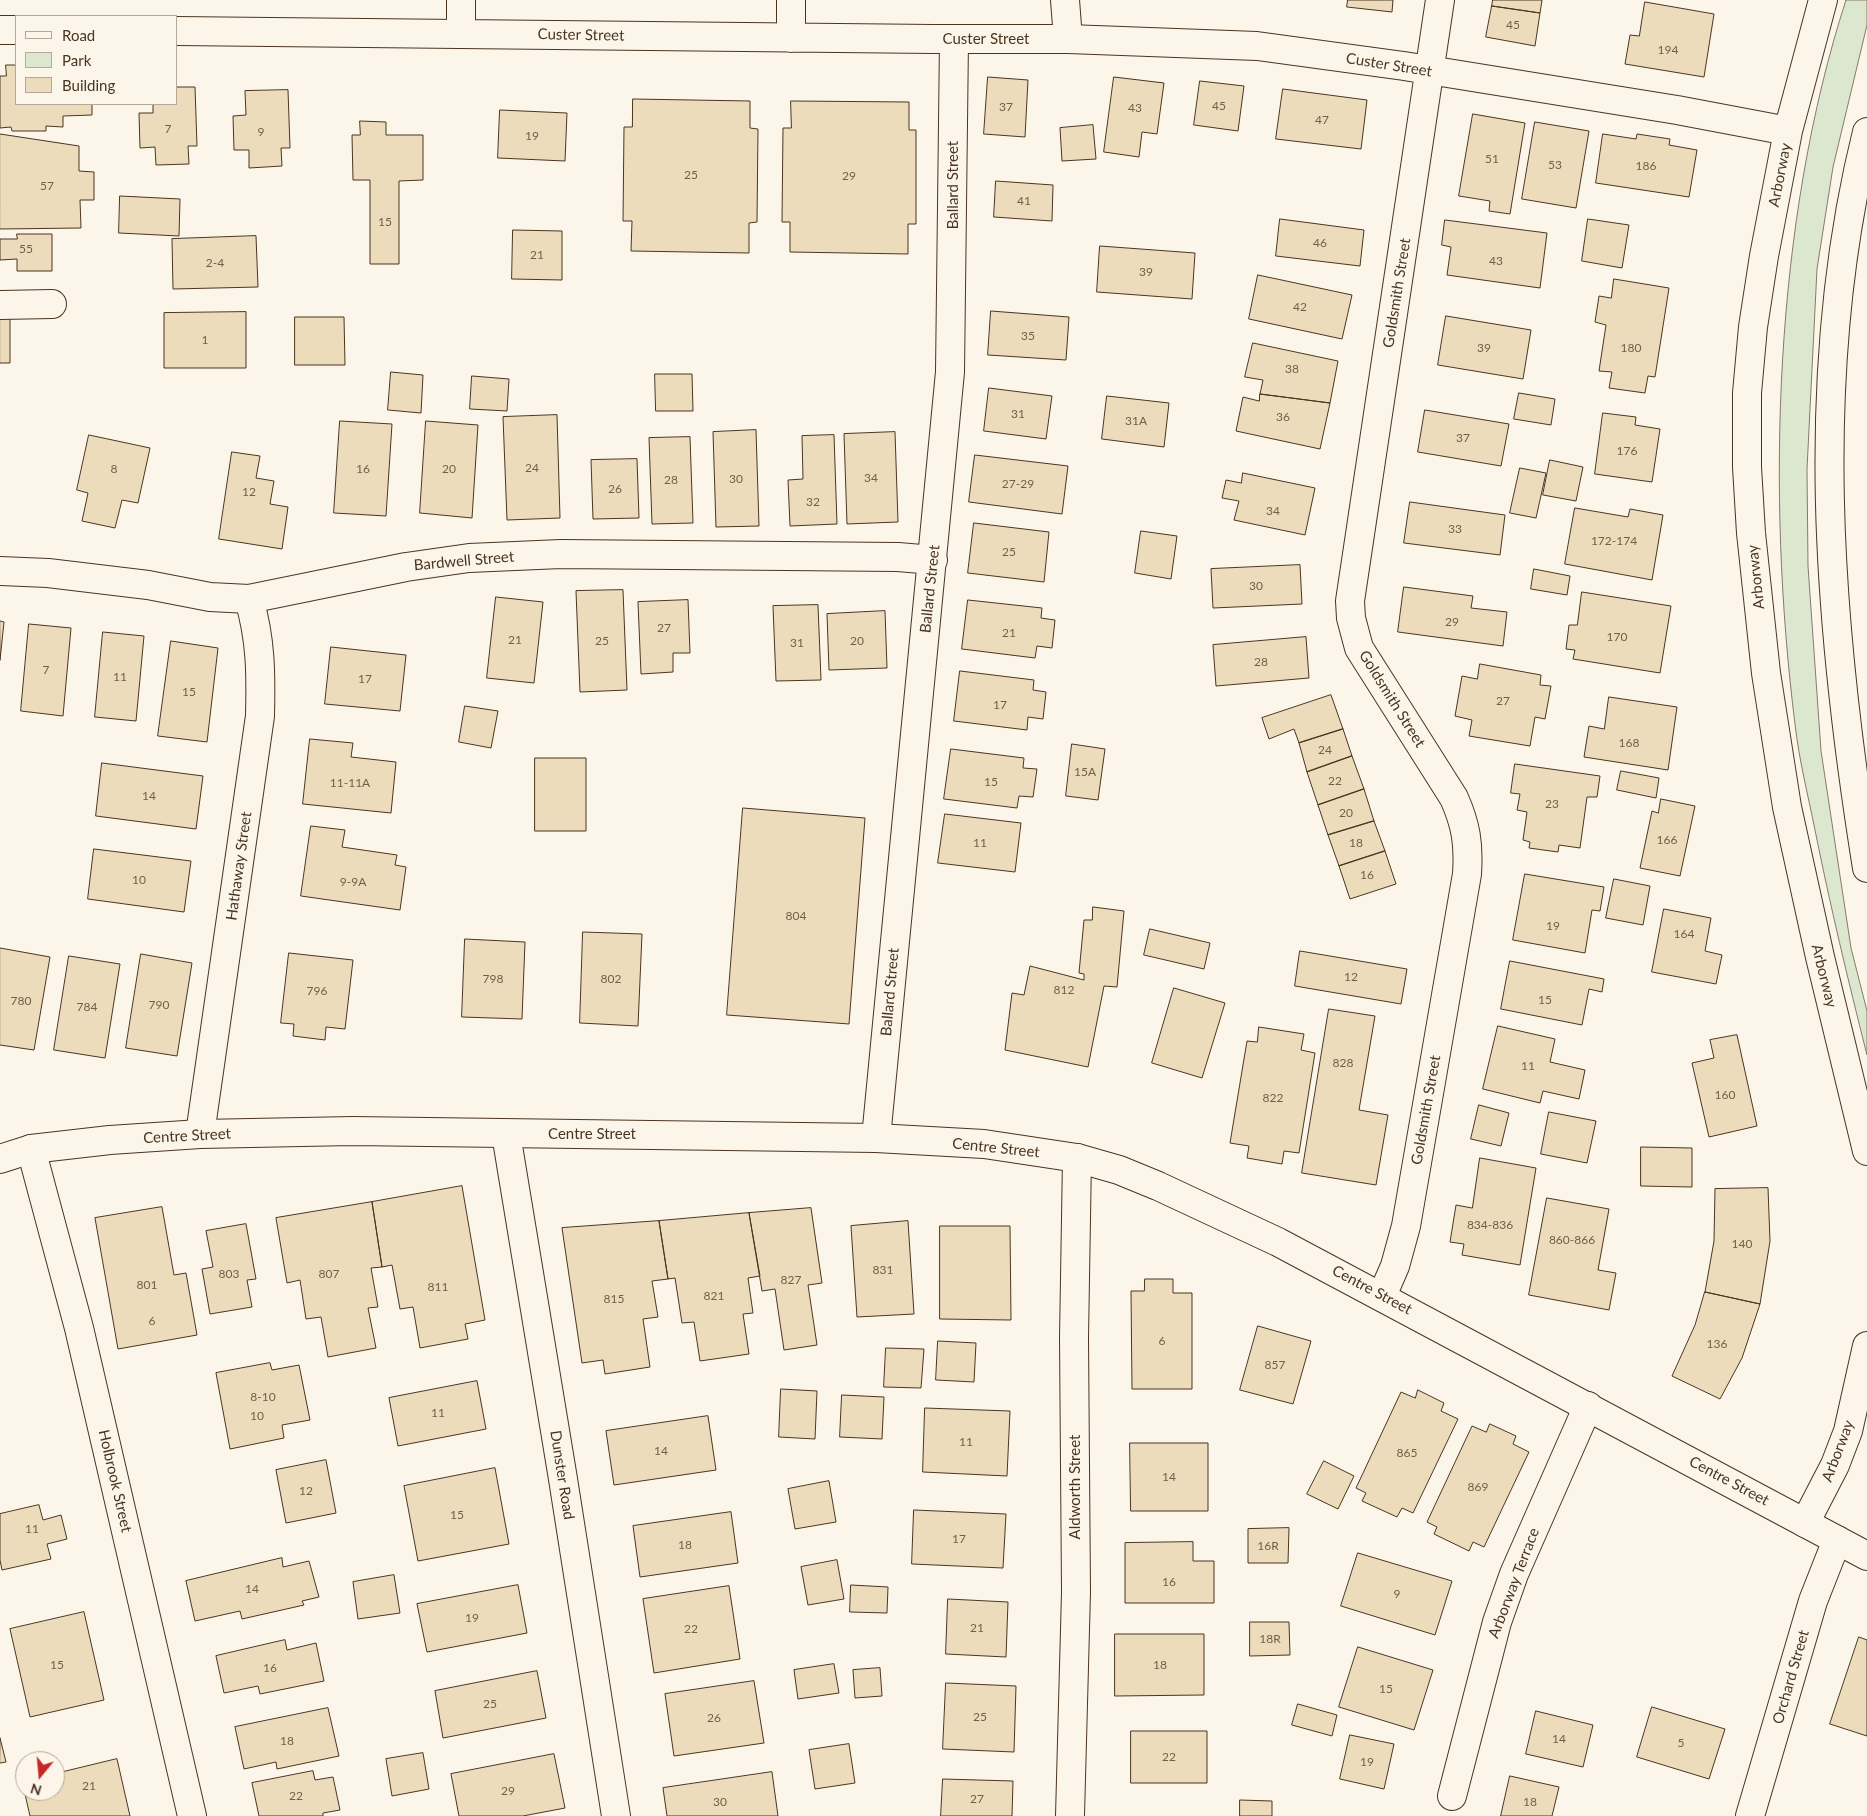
<!DOCTYPE html>
<html>
<head>
<meta charset="utf-8">
<style>
	body { margin:0 }
	#map { position:relative; width:1867px; height:1816px; overflow:hidden; background:#fbf6e9; font-family:Lato,sans-serif }
	canvas { display:block }
	.legend { position:absolute; left:15px; top:15px; width:162px; height:90px; box-sizing:border-box; background:#fbf6e9; border:1px solid #b4a999; margin:0; padding:6px 9px; list-style:none; font-size:15px; color:#4a3520 }
	.legend li { display:flex; align-items:center; gap:10px; height:25px }
	.legend b { width:25px; border:1px solid #b4a999 }
	.north { position:absolute; left:15px; top:1751px; width:50px; height:50px; box-sizing:border-box; background:#fbf6e9; border:1px solid #b4a999; border-radius:50%; rotate:197deg; font-size:14px; font-weight:700; line-height:20px; text-align:center; color:#4a3520 }
	.north::after { content:''; display:block; margin:auto; width:18px; height:22px; background:#c62828; clip-path:polygon(50% 0,100% 100%,50% 72%,0 100%) }
</style>
</head>
<body>
<div id="map">
<canvas width="1867" height="1816"></canvas>
<ul class="legend">
<li><b style="height:6px;background:#fbf6e9"></b>Road</li>
<li><b style="height:14px;background:#dce7d0"></b>Park</li>
<li><b style="height:14px;background:#ecdcbc"></b>Building</li>
</ul>
<div class="north">N</div>
</div>
<script>
const g = document.querySelector('canvas').getContext('2d');
g.lineJoin = 'round';
function paint(path, color) { g.fillStyle = color; g.fill(path, 'evenodd'); }
function strokePath(path, color, width, dash) { g.strokeStyle = color; g.lineWidth = width; g.lineCap = dash ? 'butt' : 'round'; g.setLineDash(dash || []); g.stroke(path); }
function write(font, color, halo, rows, align = 'center') {
  g.font = font + ' Lato,sans-serif'; g.lineWidth = 4; g.setLineDash([]); g.textBaseline = 'middle'; g.strokeStyle = halo; g.fillStyle = color; for (const [text, x, y, turn = 0] of rows) {
    g.save(); g.translate(x, y); g.rotate((+turn || 0) * Math.PI / 180); g.textAlign = isNaN(turn) ? turn : align; if (halo) g.strokeText(text, 0, 0); g.fillText(text, 0, 0); g.restore();
  }
}
const green = new Path2D(`
	M1846,0H1867V25L1833,167L1817,269L1807,469L1808,566L1821,751L1851,948L1867,1011V1055C1848,980 1830,905 1815,830C1808,795 1799,760 1795,724C1766,493 1774,222 1846,0Z`);
const building = new Path2D(`
	M1348,0H1393L1392,12L1347,7Z
	M1493,0H1542L1540,13L1492,6Z
	M1645,2L1714,14L1704,77L1625,64L1630,35L1639,36Z
	M1492,6L1540,13L1535,46L1486,37Z
	M6,65H16V104H92V115L63,116V127L46,126V131H12L11,127L0,128V76H6Z
	M988,77L1028,80L1025,137L984,134Z
	M1114,77L1164,83L1157,134L1142,132L1139,157L1104,152Z
	M1200,81L1244,86L1238,131L1194,125Z
	M176,87H195L197,146H188L189,164L156,165L155,147L140,148L139,113H153V104H176Z
	M1283,89L1367,100L1361,149L1276,139Z
	M288,90L290,148H281L282,166L249,168V150H234L233,116L246,115L245,91Z
	M633,99L750,101V128L758,129L757,222L749,223V253L631,251L632,221H623L624,127H632Z
	M791,101L909,102V130H916V224H908V254L790,252V222H782L783,128H791Z
	M500,110L567,113L565,161L498,158Z
	M1473,114L1525,123L1510,214L1489,211L1490,201L1459,196Z
	M360,121L386,122V135H423V180L399,181V264H370V180H353L352,135H360Z
	M1535,122L1589,131L1576,208L1522,199Z
	M1093,125L1096,159L1062,161L1060,128Z
	M0,134L79,146V171L94,172V200H80L81,228L0,229Z
	M1603,134L1636,139L1637,134L1670,139L1669,145L1697,150L1689,197L1596,183Z
	M996,181L1053,185L1052,221L994,217Z
	M120,196L180,199L179,236L119,233Z
	M1280,219L1364,230L1360,266L1276,256Z
	M1588,219L1629,225L1622,268L1582,261Z
	M1445,220L1547,233L1540,288L1447,275L1451,247L1442,245Z
	M513,230L562,231V280L512,279Z
	M17,234H52V271H17V259L0,260V239H17Z
	M256,236L258,287L173,289L172,239Z
	M1100,246L1195,253L1192,299L1097,292Z
	M1258,275L1352,295L1342,339L1249,319Z
	M1614,279L1669,288L1655,377L1648,376L1645,393L1609,388L1612,372L1599,371L1606,325L1595,322L1599,296L1611,298Z
	M991,311L1069,317L1066,360L988,355Z
	M246,312V368H164V313Z
	M0,315H10V363H0Z
	M1446,316L1531,330L1523,379L1438,365Z
	M295,317H344L345,365H295Z
	M1253,343L1338,361L1330,403L1260,394L1263,380L1245,377Z
	M391,372L423,375L421,413L388,410Z
	M655,374H692L693,411H656Z
	M472,376L509,379L507,411L470,409Z
	M989,388L1052,396L1046,439L984,431Z
	M1519,393L1555,399L1551,425L1514,419Z
	M1260,394L1330,403L1320,449L1236,431L1243,397L1259,401Z
	M1107,396L1169,403L1164,447L1102,439Z
	M1425,410L1509,424L1501,466L1418,452Z
	M1603,413L1636,417L1635,425L1660,429L1652,482L1595,474Z
	M557,415L560,518L507,520L503,417Z
	M340,421L392,424L386,516L334,513Z
	M426,421L478,425L472,518L420,513Z
	M756,430L759,526L716,527L713,432Z
	M895,432L898,522L847,524L844,434Z
	M89,435L150,448L138,503L122,500L115,528L82,521L88,493L77,490Z
	M834,435L837,524L790,526L788,480L803,479L802,436Z
	M690,437L693,523L652,524L649,438Z
	M232,452L260,456L256,478L274,481L270,504L288,507L282,549L219,539Z
	M975,455L1068,466L1062,514L969,502Z
	M637,459L639,518L593,519L591,460Z
	M1550,460L1583,467L1576,501L1543,495Z
	M1520,468L1546,473L1536,518L1510,513Z
	M1243,473L1315,488L1305,535L1234,520L1239,501L1222,498L1226,480L1241,483Z
	M1410,502L1505,515L1500,555L1404,543Z
	M1575,508L1628,517L1630,509L1663,515L1652,580L1565,564Z
	M974,523L1049,532L1044,582L968,573Z
	M1141,531L1177,536L1171,579L1135,573Z
	M1300,565L1302,604L1213,608L1211,569Z
	M1534,569L1570,576L1567,595L1531,589Z
	M1404,587L1473,596L1471,608L1507,612L1503,646L1398,632Z
	M623,590L627,690L580,692L576,591Z
	M1582,592L1671,606L1660,673L1573,659L1575,650L1566,649L1569,625H1577Z
	M496,597L543,602L534,683L487,678Z
	M688,600L690,653H673V672L641,674L638,602Z
	M968,600L1042,608L1041,618L1055,620L1052,648L1037,646L1035,658L962,649Z
	M818,605L821,680L776,681L773,606Z
	M885,611L887,668L829,670L827,614Z
	M0,621L4,622L0,660Z
	M29,624L71,628L63,716L21,711Z
	M103,632L144,636L136,721L95,717Z
	M1306,637L1309,678L1216,686L1213,645Z
	M171,641L218,648L207,742L158,736Z
	M331,647L406,655L400,711L325,704Z
	M1480,664L1541,675L1540,685L1551,686L1545,719L1535,717L1530,746L1469,736L1472,720L1455,716L1462,676L1477,679Z
	M960,671L1034,680L1033,690L1046,692L1043,719L1028,717L1027,730L954,721Z
	M1331,695L1343,729L1299,743L1294,729L1269,739L1262,718Z
	M1609,697L1677,707L1668,770L1584,757L1589,726L1604,729Z
	M465,706L498,711L491,748L459,742Z
	M1343,729L1352,756L1307,772L1299,743Z
	M310,739L353,743L351,757L396,762L391,813L303,804Z
	M1072,744L1105,749L1098,800L1066,796Z
	M951,749L1024,758L1023,768L1037,769L1033,797L1019,796L1017,808L944,799Z
	M1352,756L1364,789L1318,805L1307,772Z
	M535,758H586V831H535Z
	M102,763L203,776L196,829L96,816Z
	M1515,764L1600,776L1597,797H1587L1580,848L1559,845L1558,852L1529,848L1530,842L1523,840L1527,812L1517,810L1520,794L1511,793Z
	M1621,771L1659,778L1656,798L1617,790Z
	M1364,789L1374,821L1328,835L1318,805Z
	M1661,799L1695,806L1680,876L1640,868L1652,811L1658,813Z
	M743,808L865,818L849,1024L727,1015Z
	M945,814L1021,823L1015,872L938,863Z
	M1374,821L1385,851L1339,866L1328,835Z
	M311,826L345,830L342,847L397,855L395,865L406,867L400,910L301,896Z
	M94,849L191,861L184,912L88,899Z
	M1385,851L1396,884L1350,899L1339,866Z
	M1525,874L1604,887L1600,911L1592,910L1585,953L1513,940Z
	M1614,879L1650,886L1643,925L1606,918Z
	M1093,907L1124,911L1117,987L1104,986L1088,1067L1005,1050L1012,993L1024,995L1030,966L1084,980V974L1079,973L1084,920H1092Z
	M1664,909L1711,918L1705,951L1722,955L1716,984L1652,972Z
	M1150,929L1210,943L1204,969L1144,955Z
	M583,932L642,934L638,1026L580,1023Z
	M465,939L525,942L522,1019L462,1017Z
	M0,948L50,957L34,1050L0,1045Z
	M1300,951L1407,969L1401,1004L1295,986Z
	M289,953L353,960L345,1029L326,1027L325,1040L293,1036L294,1024L281,1023Z
	M141,954L192,963L177,1056L126,1048Z
	M69,956L120,964L105,1058L54,1050Z
	M1510,961L1604,979L1602,992L1589,989L1582,1025L1501,1009Z
	M1174,988L1225,1003L1202,1078L1152,1063Z
	M1329,1009L1375,1016L1359,1110L1388,1115L1376,1185L1302,1173Z
	M1498,1026L1555,1039L1550,1062L1585,1070L1579,1099L1543,1091L1540,1103L1483,1089Z
	M1259,1027L1304,1034L1301,1050L1315,1053L1299,1153L1284,1151L1282,1164L1247,1158L1249,1146L1230,1143L1247,1041L1257,1042Z
	M1737,1035L1757,1126L1709,1137L1692,1063L1714,1058L1710,1040Z
	M1479,1105L1509,1113L1501,1146L1471,1139Z
	M1549,1112L1596,1121L1587,1163L1541,1154Z
	M1641,1147L1692,1148V1187L1641,1186Z
	M1480,1158L1536,1168L1520,1265L1462,1255L1464,1244L1450,1242L1456,1205L1472,1208Z
	M462,1186L485,1320L465,1324L468,1339L420,1348L413,1307L400,1309L392,1265L382,1267L372,1202Z
	M1768,1188L1770,1241L1760,1304L1705,1292L1714,1241L1715,1189Z
	M1547,1198L1609,1209L1598,1270L1616,1273L1609,1310L1529,1295Z
	M372,1202L382,1267L371,1268L378,1307L368,1308L376,1348L328,1357L321,1317L306,1319L300,1280L287,1283L276,1218Z
	M162,1207L174,1275L186,1273L197,1335L118,1349L95,1218Z
	M811,1208L822,1283L808,1285L817,1345L784,1350L775,1289L762,1291L749,1213Z
	M749,1213L760,1276L748,1278L753,1313L743,1314L749,1354L700,1361L694,1322L682,1323L675,1278L668,1279L659,1221Z
	M659,1221L668,1279L652,1281L658,1317L643,1319L650,1367L605,1374L603,1360L582,1363L562,1228Z
	M908,1221L914,1314L857,1317L851,1226Z
	M246,1224L256,1279L247,1280L252,1307L210,1314L202,1269L213,1267L206,1231Z
	M940,1226H1010L1011,1320L940,1319Z
	M1145,1279H1173V1293H1192V1389H1132L1131,1291H1144Z
	M1705,1292L1760,1304L1742,1358L1720,1399L1672,1376L1695,1325Z
	M1258,1326L1311,1341L1293,1404L1240,1390Z
	M938,1341L976,1343L974,1382L936,1380Z
	M886,1348L924,1349L921,1388L884,1387Z
	M270,1363L272,1370L299,1365L310,1420L282,1425L284,1438L230,1449L216,1373Z
	M477,1381L486,1429L398,1446L389,1398Z
	M781,1389L817,1391L815,1439L779,1437Z
	M1418,1390L1444,1403L1441,1411L1458,1419L1413,1513L1402,1508L1397,1517L1362,1501L1366,1493L1356,1488L1401,1392L1415,1398Z
	M842,1395L884,1397L882,1439L840,1437Z
	M925,1408L1010,1411L1007,1476L923,1472Z
	M708,1416L716,1470L614,1485L606,1431Z
	M1490,1424L1516,1436L1513,1444L1529,1452L1484,1547L1473,1542L1469,1551L1434,1534L1437,1527L1427,1522L1472,1426L1486,1432Z
	M1130,1443H1208V1511H1131Z
	M326,1460L336,1513L286,1523L276,1470Z
	M1324,1461L1354,1476L1338,1509L1307,1494Z
	M495,1468L509,1544L418,1561L404,1486Z
	M829,1481L836,1522L795,1529L788,1489Z
	M39,1505L43,1520L61,1515L67,1539L47,1544L51,1559L2,1570L0,1560V1514Z
	M914,1510L1006,1514L1003,1568L912,1564Z
	M731,1512L738,1563L640,1577L633,1526Z
	M1289,1528L1288,1563H1248V1529Z
	M1193,1542V1561H1214V1603H1125V1543Z
	M1358,1553L1452,1581L1435,1635L1341,1606Z
	M282,1558L283,1567L309,1561L319,1597L302,1601L304,1605L242,1619L240,1611L195,1621L186,1581Z
	M837,1560L844,1599L808,1605L801,1567Z
	M394,1575L400,1613L358,1619L353,1582Z
	M518,1585L527,1633L427,1652L417,1604Z
	M851,1585L888,1587L887,1613L850,1612Z
	M729,1586L740,1659L654,1673L643,1599Z
	M948,1599L1008,1602L1006,1657L946,1654Z
	M84,1612L104,1700L30,1717L10,1629Z
	M1250,1622H1289L1290,1655L1250,1656Z
	M1115,1634H1204V1695L1115,1696Z
	M1859,1637L1867,1640V1736L1830,1724Z
	M285,1640L287,1650L316,1643L324,1681L260,1694L258,1686L224,1693L216,1656Z
	M1358,1647L1433,1670L1414,1730L1339,1707Z
	M834,1664L839,1693L798,1699L794,1670Z
	M880,1668L882,1696L855,1698L853,1670Z
	M537,1671L546,1718L443,1738L435,1691Z
	M754,1681L764,1743L674,1756L665,1694Z
	M946,1683L1016,1686L1014,1752L943,1749Z
	M1298,1704L1337,1715L1332,1736L1292,1725Z
	M1652,1707L1725,1729L1709,1779L1637,1757Z
	M328,1708L339,1756L277,1769L276,1762L244,1769L235,1727Z
	M1536,1711L1593,1725L1583,1767L1526,1754Z
	M1131,1731H1207V1783H1131Z
	M1350,1735L1394,1744L1384,1789L1340,1779Z
	M0,1738L6,1762L0,1763Z
	M849,1744L855,1783L815,1789L809,1750Z
	M423,1753L429,1789L392,1796L386,1759Z
	M554,1754L565,1808L523,1816H459L451,1774Z
	M117,1759L130,1816H30L22,1781L25,1780V1791H55V1774Z
	M313,1771L315,1780L333,1777L340,1810L323,1813V1816H259L252,1783Z
	M772,1772L778,1816H667L663,1788Z
	M1510,1776L1559,1787L1552,1816H1501Z
	M943,1779L1013,1781L1012,1816H941Z
	M1240,1800L1272,1801V1816H1240Z`);
const minor = new Path2D(`
	M1065,0L1068,39
	M1823,0L1788,131L1764,256L1753,327L1747,393V467L1751,533L1766,673L1787,807L1820,957L1867,1151
	M0,30H16
	M176,31L933,39H1068L1257,46L1404,66L1677,110L1788,131
	M461,34V0
	M791,38V0
	M0,305L52,304
	M0,571L48,573L148,585L210,597L249,599L406,567L469,558L561,554L898,557L933,560
	M200,1134L260,716C261,674 261,640 249,599
	M506,1134L563,1479L616,1816
	M876,1138L950,372L954,40
	M31,1149L79,1328L192,1816
	M1382,1296L1395,1266L1406,1226L1467,874C1469,844 1466,825 1454,798L1359,648L1351,618L1350,601L1440,0
	M1805,1523L1835,1465L1848,1431L1867,1346
	M1452,1796L1497,1622L1514,1574L1588,1406
	M1070,1816L1076,1592L1074,1338L1077,1158
	M1750,1816L1813,1601L1837,1540`);
const major = new Path2D(`
	M0,1159L31,1149L110,1140L200,1134L353,1131L876,1138L984,1144L1077,1158L1119,1170L1158,1186L1278,1242L1867,1556`);
const highway = new Path2D(`
	M1867,132C1807,373 1828,625 1867,868`);
const numberNames = [
	["45",1513,25],
	["194",1668,50],
	["45",1219,106],
	["37",1006,107],
	["43",1135,108],
	["47",1322,120],
	["7",168,129],
	["9",261,132],
	["19",532,136],
	["51",1492,159],
	["53",1555,165],
	["186",1646,166],
	["25",691,175],
	["29",849,176],
	["57",47,186],
	["41",1024,201],
	["15",385,222],
	["46",1320,243],
	["55",26,249],
	["21",537,255],
	["43",1496,261],
	["2-4",215,263],
	["39",1146,272],
	["42",1300,307],
	["35",1028,336],
	["1",205,340],
	["39",1484,348],
	["180",1631,348],
	["38",1292,369],
	["31",1018,414],
	["36",1283,417],
	["31A",1136,421],
	["37",1463,438],
	["176",1627,451],
	["24",532,468],
	["8",114,469],
	["16",363,469],
	["20",449,469],
	["34",871,478],
	["30",736,479],
	["28",671,480],
	["27-29",1018,484],
	["26",615,489],
	["12",249,492],
	["32",813,502],
	["34",1273,511],
	["33",1455,529],
	["172-174",1614,541],
	["25",1009,552],
	["30",1256,586],
	["29",1452,622],
	["27",664,628],
	["21",1009,633],
	["170",1617,637],
	["21",515,640],
	["25",602,641],
	["20",857,641],
	["31",797,643],
	["28",1261,662],
	["7",46,670],
	["11",120,677],
	["17",365,679],
	["15",189,692],
	["27",1503,701],
	["17",1000,705],
	["168",1629,743],
	["24",1325,750],
	["15A",1085,772],
	["22",1335,781],
	["15",991,782],
	["11-11A",350,783],
	["14",149,796],
	["23",1552,804],
	["20",1346,813],
	["166",1667,840],
	["11",980,843],
	["18",1356,843],
	["16",1367,875],
	["10",139,880],
	["9-9A",353,882],
	["804",796,916],
	["19",1553,926],
	["164",1684,934],
	["12",1351,977],
	["798",493,979],
	["802",611,979],
	["812",1064,990],
	["796",317,991],
	["15",1545,1000],
	["780",21,1001],
	["790",159,1005],
	["784",87,1007],
	["828",1343,1063],
	["11",1528,1066],
	["160",1725,1095],
	["822",1273,1098],
	["834-836",1490,1225],
	["860-866",1572,1240],
	["140",1742,1244],
	["831",883,1270],
	["803",229,1274],
	["807",329,1274],
	["827",791,1280],
	["801",147,1285],
	["811",438,1287],
	["821",714,1296],
	["815",614,1299],
	["6",152,1321],
	["6",1162,1341],
	["136",1717,1344],
	["857",1275,1365],
	["8-10",263,1397],
	["11",438,1413],
	["10",257,1416],
	["11",966,1442],
	["14",661,1451],
	["865",1407,1453],
	["14",1169,1477],
	["869",1478,1487],
	["12",306,1491],
	["15",457,1515],
	["11",32,1529],
	["17",959,1539],
	["18",685,1545],
	["16R",1268,1546],
	["16",1169,1582],
	["14",252,1589],
	["9",1397,1594],
	["19",472,1618],
	["21",977,1628],
	["22",691,1629],
	["18R",1270,1639],
	["15",57,1665],
	["18",1160,1665],
	["16",270,1668],
	["15",1386,1689],
	["25",490,1704],
	["25",980,1717],
	["26",714,1718],
	["14",1559,1739],
	["18",287,1741],
	["5",1681,1743],
	["22",1169,1757],
	["19",1367,1762],
	["21",89,1786],
	["29",508,1791],
	["22",296,1796],
	["27",977,1799],
	["30",720,1802],
	["18",1530,1802]
];
const streetNames = [
	["Custer Street",581,35,1],
	["Custer Street",986,39],
	["Custer Street",1389,65,9],
	["Arborway",1780,175,-79],
	["Ballard Street",953,185,-90],
	["Goldsmith Street",1397,293,-81],
	["Bardwell Street",464,561,-5],
	["Arborway",1756,577,-96],
	["Ballard Street",930,589,-84],
	["Goldsmith Street",1392,699,58],
	["Hathaway Street",239,866,-82],
	["Arborway",1824,976,76],
	["Ballard Street",890,992,-85],
	["Goldsmith Street",1426,1110,-80],
	["Centre Street",592,1134],
	["Centre Street",187,1136,-3],
	["Centre Street",996,1148,6],
	["Centre Street",1372,1290,28],
	["Arborway",1838,1451,-69],
	["Dunster Road",562,1475,81],
	["Holbrook Street",115,1481,77],
	["Centre Street",1729,1481,28],
	["Aldworth Street",1075,1487,-90],
	["Arborway Terrace",1514,1583,-69],
	["Orchard Street",1791,1677,-74]
];
paint(green, '#dce7d0');
strokePath(green, '#887966', 1);
paint(building, '#ecdcbc');
strokePath(building, '#4a3520', 1);
strokePath(minor, '#4a3520', 30);
strokePath(major, '#4a3520', 30);
strokePath(highway, '#4a3520', 30);
strokePath(minor, '#fbf6e9', 28);
strokePath(major, '#fbf6e9', 28);
strokePath(highway, '#fbf6e9', 28);
write('12px', '#725f47', null, numberNames);
write('15px', '#4a3520', '#fbf6e9', streetNames);
</script>
</body>
</html>
